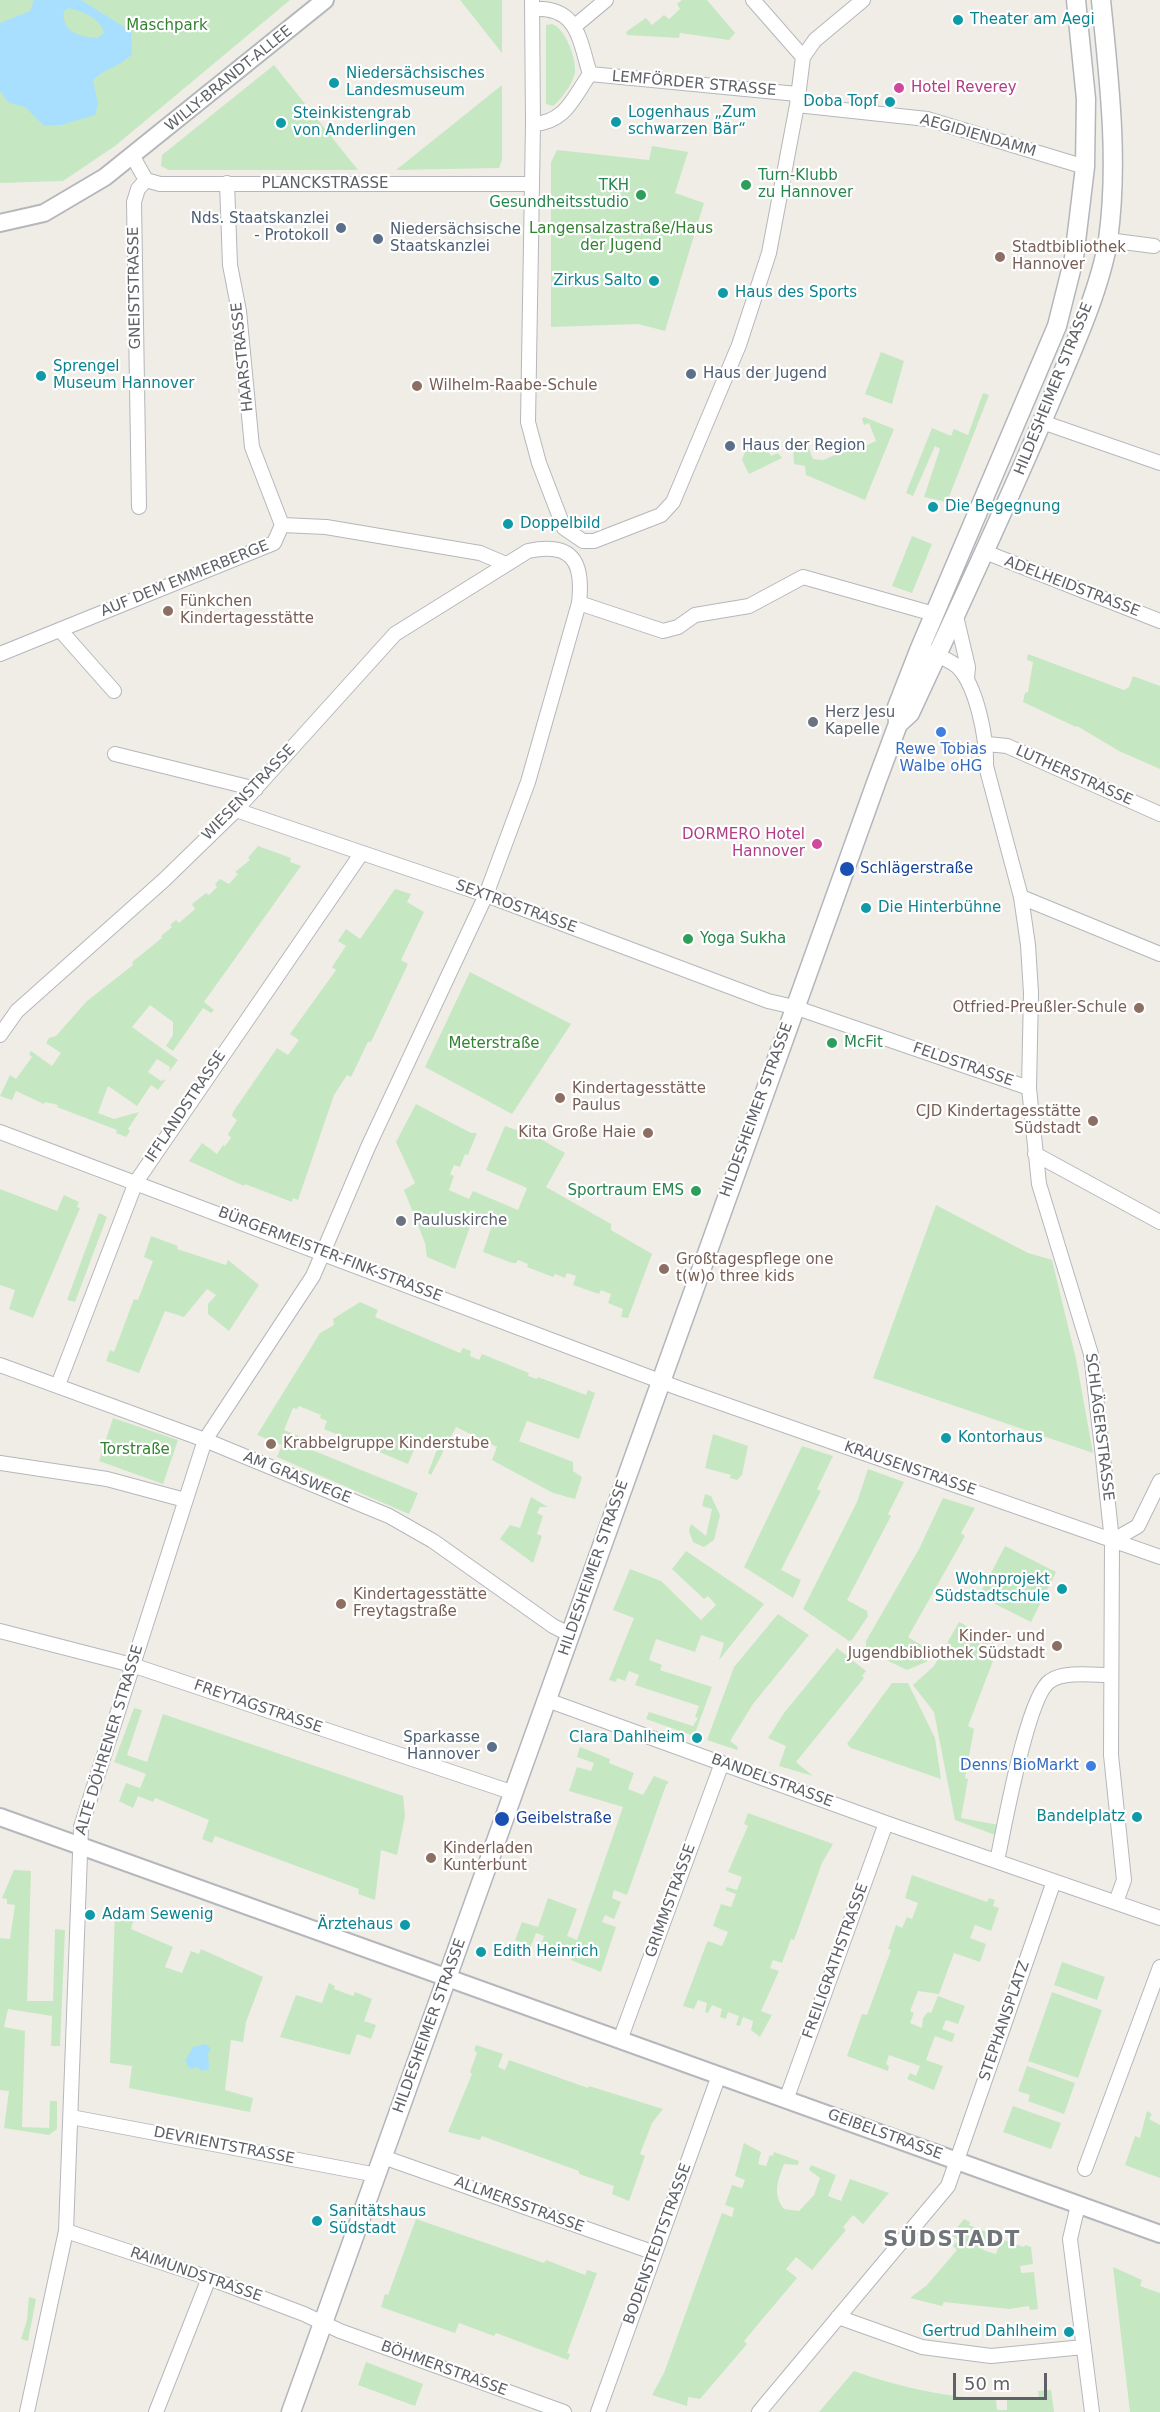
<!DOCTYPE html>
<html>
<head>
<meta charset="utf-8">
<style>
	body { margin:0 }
	#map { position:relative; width:1160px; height:2412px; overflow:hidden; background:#f0ede6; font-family:"DejaVu Sans",sans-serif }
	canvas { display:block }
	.scale { position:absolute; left:953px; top:2373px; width:94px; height:27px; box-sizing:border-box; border:3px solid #5e6267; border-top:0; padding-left:8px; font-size:18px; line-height:21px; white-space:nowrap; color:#5e6267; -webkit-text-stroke:4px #fff; paint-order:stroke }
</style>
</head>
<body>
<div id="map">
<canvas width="1160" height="2412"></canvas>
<div class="scale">50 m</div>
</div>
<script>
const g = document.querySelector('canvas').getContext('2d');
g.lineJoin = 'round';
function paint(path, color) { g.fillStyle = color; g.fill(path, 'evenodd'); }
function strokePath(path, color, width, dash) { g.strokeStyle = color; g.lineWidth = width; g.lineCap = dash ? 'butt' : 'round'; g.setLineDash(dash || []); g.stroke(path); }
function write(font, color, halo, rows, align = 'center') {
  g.font = font + ' "DejaVu Sans",sans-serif'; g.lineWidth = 4.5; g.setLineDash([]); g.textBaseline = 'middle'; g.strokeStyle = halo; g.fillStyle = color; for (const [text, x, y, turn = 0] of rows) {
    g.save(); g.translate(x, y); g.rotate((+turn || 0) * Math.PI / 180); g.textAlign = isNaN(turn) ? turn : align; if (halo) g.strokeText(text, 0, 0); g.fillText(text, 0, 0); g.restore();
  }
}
const green = new Path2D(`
	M0,0H290L115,146L63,181L0,183Z
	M460,0H502V53Z
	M682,0H707L735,33L729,40L680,33L679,38L627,35L626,32L646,18L652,25L664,15L669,19L680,9L677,4Z
	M552,24C565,28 575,56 575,69C576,80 561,100 553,106L546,104V25Z
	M274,65L358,170H169L161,166L162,155Z
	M502,85V160L499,168L396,170Z
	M652,146L688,152L675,193L704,203L665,331L638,324L551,327V162L557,150L649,160Z
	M881,352L904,361L892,404L865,394Z
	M983,393L989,395L947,502L924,497L940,449L935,446L913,496L906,493L932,428L951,436L954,429L968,435Z
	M864,417L894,429L865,500L806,475L805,466L794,464L793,447L806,441L813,459L823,460L849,449L851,452L876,441L869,423L864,425L862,419Z
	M754,443L768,450L771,456L778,453L782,458L749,474L742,460L747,446Z
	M912,536L932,544L912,593L892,586Z
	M1028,654L1124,690L1129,687L1133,676L1160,686V769L1119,751L1077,726L1076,727L1023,702L1025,693L1028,692L1033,662L1027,660Z
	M258,846L291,858L290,862L301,866L204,1002L214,1010L211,1013L203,1008L173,1051L166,1046L173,1035V1022L150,1005L132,1027L178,1060L169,1072L170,1067L157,1059L148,1072L161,1081L166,1079L158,1090L151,1085L137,1106L108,1086L98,1113L114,1119L139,1112L128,1129L130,1131L126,1137L116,1133L117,1130L57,1107L58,1105L45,1102L44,1104L16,1091L12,1100L0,1096L10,1075L16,1079L32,1057L29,1054L31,1051L52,1066L61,1053L46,1043L49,1038L56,1036L87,1001L133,965L132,962L162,938L161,936L172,927L170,925L176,920L179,923L195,909L192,904L206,893L209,895L217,887L215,884L220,879L229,884L238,874L235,872L250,860L248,858Z
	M395,889L411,894L407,902L424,912L401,960L408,964L371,1042H368L351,1077L347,1075L334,1095L298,1200L293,1198L292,1202L245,1184L244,1186L189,1161L202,1143L217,1154L223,1145L225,1146L231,1138L228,1134L237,1120L232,1116L233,1112L277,1048L288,1055L299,1040L290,1034L336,970L332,967L346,946L338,941L346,929L360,939Z
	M470,972L571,1024L512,1114L425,1067Z
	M416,1104L471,1133H477L468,1155L465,1154L460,1167L454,1165L450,1174L454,1176L449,1190L469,1199L473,1191L518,1210L527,1188L486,1170L505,1126L539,1138L565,1153L546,1187L611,1224V1230L652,1254L628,1318L621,1317L623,1309L608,1303L611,1294L601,1290L599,1294L573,1285L576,1276L567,1273L565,1278L555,1274L553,1277L527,1267L528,1264L518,1260L516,1263H512L483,1252L491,1228L472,1221L455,1269L427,1257L425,1243L404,1190L415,1183L396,1142Z
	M0,1189L57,1211L64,1195L79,1202L77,1207L80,1208L33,1318L9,1309L15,1290L0,1285Z
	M936,1205L1028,1253L1052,1260L1076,1359L1093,1453L873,1378Z
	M99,1213L107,1217L75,1302L67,1300Z
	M151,1236L178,1246L177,1249L226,1265L228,1260L259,1285L229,1331L208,1314V1304L216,1295L207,1289L184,1317L165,1311L139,1373L106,1361L110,1350L114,1352L134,1299L138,1300L153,1261L144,1257Z
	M360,1302L378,1310L375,1317L460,1353L463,1348L471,1351L470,1356L479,1360L482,1354L529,1373L528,1376L537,1379L538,1377L586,1395L588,1390L595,1393L579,1439L527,1421L519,1441L573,1462V1471L582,1477L575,1499L553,1493L492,1460L497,1447L456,1427L431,1475L428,1473L438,1447L418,1440L408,1464L324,1429L327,1421L320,1418L321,1415L299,1406L297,1409L293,1408L284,1430L314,1442L312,1450L418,1493L409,1514L277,1457L282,1445L257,1435L320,1333L334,1325L333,1319Z
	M113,1418L178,1440L163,1484L99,1461Z
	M713,1434L748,1446L742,1475L737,1480L730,1478L731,1475L705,1468Z
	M802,1446L833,1456L817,1489L821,1491L781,1570L801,1580L793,1598L744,1567Z
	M868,1469L904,1482L888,1514L891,1516L847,1600L867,1611L868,1616L852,1640L849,1641L803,1609L857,1502Z
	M705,1494L711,1496L720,1515L714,1540L704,1547L693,1542L689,1531L691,1524L706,1536L712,1509L702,1506Z
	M531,1497L548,1507H540L537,1513L543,1516L537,1534L542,1536L533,1563L500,1539L510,1525L520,1528Z
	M943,1498L975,1508L961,1533L965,1536L908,1637L934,1653L926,1662L907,1670L866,1650V1641L919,1549Z
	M1005,1546L1056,1572L1031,1622L979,1596Z
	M686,1551L764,1604L719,1660L724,1643L701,1635L695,1652L656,1639L649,1660L662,1665L660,1670L712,1687L694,1736L646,1719L649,1712L693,1726L698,1718L695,1717L699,1706L635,1685L639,1675L629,1671L625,1681L617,1678L616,1682L609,1680L634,1618L613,1610L630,1569L661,1581L701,1620L716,1605L708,1596L704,1599L672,1569Z
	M778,1614L809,1635L753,1704L730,1741L738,1747L737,1750L707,1740L734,1667Z
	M959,1622L994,1641L989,1650L981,1647L976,1655L993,1661L968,1726L974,1729L965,1778L968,1779L961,1818L999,1825L995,1835L955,1820L934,1712L913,1685L934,1666Z
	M837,1648L866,1671L862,1676L864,1678L796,1762L813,1776L779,1766L786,1746L768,1738L784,1713Z
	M892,1683H908L935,1738L941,1779L851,1748L847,1744Z
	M134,1708L142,1710L127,1755L147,1762L163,1714L403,1796L405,1816L397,1855L381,1850L375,1900L358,1894L359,1889L215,1836L212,1843L202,1839L209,1820L155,1798L153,1802L138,1796L133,1808L119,1801L126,1783L140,1788L146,1774L114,1762Z
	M580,1747L610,1759L609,1763L634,1773L628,1789L643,1795L654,1776L669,1782L666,1785L627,1895L614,1890L612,1898L621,1902L614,1919L605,1915L602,1922L616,1927L601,1972L571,1960L576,1948L567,1944L562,1956L540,1948L544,1936L536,1933L531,1946L515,1940L522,1922L538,1927L548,1898L577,1909L567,1936L577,1940L623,1807L569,1791L577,1767L591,1771L594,1763L577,1757Z
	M748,1813L833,1844L822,1863L794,1940L791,1939L782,1963L773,1960L770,1968L779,1971L761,2011L772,2015L760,2037L751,2030L753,2021L743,2017L740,2026L736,2025L739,2016L728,2012L726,2019L720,2017L722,2009L712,2005L708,2013L705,2012L707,2003L698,2000L694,2009L683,2006L706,1945L708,1941L722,1946L728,1932L713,1926L721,1904L731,1907L736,1894L725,1890L727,1887L737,1890L742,1877L728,1872L748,1826L744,1824Z
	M14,1870L31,1871L27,2001H53L55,1929L65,1930L60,2046H51L52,2016L8,2009L4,2027L25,2031L22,2127L49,2128L50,2101H57V2129L49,2135L4,2128L9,2091L0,2090V1938L10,1939L15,1905L7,1904V1899L2,1898Z
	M912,1875L987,1902L989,1898L995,1900L993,1906L999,1908L991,1931L975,1925L970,1938L986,1944L980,1962L954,1953L939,1994L918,1991L910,2011L914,2013L910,2023L922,2028L923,2018L928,2012L931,2013L938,1996L965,2006L958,2024L946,2020L942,2029L955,2034L952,2042L935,2036L926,2060L943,2066L934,2090L907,2079L910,2073L916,2076L920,2066L889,2055L886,2064L889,2066L888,2071L847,2056L862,2014L867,2015L891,1950L888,1949L896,1925L902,1928L907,1917L912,1919L918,1903L905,1898Z
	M124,1907L136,1912L131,1929L173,1947L165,1967L182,1973L191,1951L199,1954L201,1949L263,1977L246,2022L243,2042L231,2040L225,2090L253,2098L250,2112L129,2088L132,2066L110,2063L115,1911L122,1912Z
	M1062,1962L1105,1977L1097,2000L1054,1985Z
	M329,1983L335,1986L334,1989L353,1996L355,1992L372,1999L364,2021L376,2025L371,2039L357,2034L350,2055L280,2037L296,1995L322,2003Z
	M1052,1992L1102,2010L1078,2078L1028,2061Z
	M476,2045L503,2054L498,2067L505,2070L509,2060L588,2088L589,2086L663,2109L652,2123L640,2154L645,2156L629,2201L612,2194L614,2186L579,2174V2171L482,2136L480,2140L448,2132L472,2074L470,2072L477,2053L474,2050Z
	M1027,2066L1075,2083L1064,2114L1028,2101L1030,2095L1018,2091Z
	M1013,2106L1061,2123L1051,2149L1003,2132Z
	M1147,2111L1152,2114L1149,2119L1160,2125V2178L1125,2165L1135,2136L1140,2138Z
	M744,2143L761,2152L758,2164L766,2166L770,2155L773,2156L774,2152L799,2161L798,2165L784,2164C778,2180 772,2194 784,2209L799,2211L814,2195L820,2178L809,2170L811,2165L836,2175L828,2196L841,2201L850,2179L889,2193L863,2224L853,2215L843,2227L846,2230L812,2270L796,2257L786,2269L797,2278L744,2341L747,2344L700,2399L688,2397L687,2406L652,2395L664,2373L722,2213L732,2217L734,2208L725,2205L732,2185L742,2188L745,2180L735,2176Z
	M416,2219L544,2263L546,2260L585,2275L587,2270L597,2273L567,2353L570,2354L568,2360L496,2333L494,2336L459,2323L455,2333L381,2307L385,2294L388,2295Z
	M964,2219L970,2222L969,2225L989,2233L983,2250L996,2254L1001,2239L1024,2247L1025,2245L1031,2247L1033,2264L1020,2266L1021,2273L1034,2272L1038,2309L1030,2310L1029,2306L1009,2309L944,2302L942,2306L910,2298L927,2285L957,2250L953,2246L958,2240L951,2235Z
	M1113,2267L1142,2280L1140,2286L1160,2293V2412H1130Z
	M29,2297L36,2299L28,2341L21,2339L27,2320Z
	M366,2362L423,2384L415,2406L358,2385Z
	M854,2371C901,2388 946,2397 996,2400L997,2410H1007V2400L1039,2399L1038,2391L1051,2390L1054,2412H819Z`);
const water = new Path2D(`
	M34,0H81L131,31L132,54C118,68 107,67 93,80L98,104L95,115L61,125L44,126L25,107L9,103L0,91V23L30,11ZM69,8C83,12 101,18 104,33L98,38C81,37 61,33 64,11Z
	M206,2044L211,2049L208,2053L209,2069L202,2071L197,2067L190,2069L185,2061L193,2047Z`);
const minor = new Path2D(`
	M532,0L533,124L528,422L539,463L564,528L583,541H594L661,515L673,502L739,345L769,253L797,105L803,57L815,40L863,0
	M753,0L803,57
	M532,9C578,6 579,39 590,74C573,98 565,123 533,124
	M575,26L606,0
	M590,74L797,94
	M797,105L927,119L1085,167
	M133,157L146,180
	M146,180L160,184H532
	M227,183L230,265L239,311L252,447L282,525
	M1108,240L1154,246
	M1042,422L1160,463
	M139,507L134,202L138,189L146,180
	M282,525L326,527L480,553L506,564
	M985,552L1160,621
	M579,603L663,631L678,627L695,615L749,606L803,577L934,614
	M956,616L968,667L967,679
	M60,630L114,691
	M929,652C939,656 950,660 958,667C977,687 987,739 986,766L1021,897L1028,945L1031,993L1029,1088L1039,1184L1091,1354L1103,1457L1112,1541L1111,1755L1124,1880L1116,1902
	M0,654L274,543L282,525
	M987,744L1007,746L1160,814
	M115,754L256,789
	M236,810L486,895L768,1001L794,1007L1029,1088
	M1021,897L1160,954
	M0,1035L17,1011L164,880L236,810L395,634L528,551C571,542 584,560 579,603L528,782L486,895L368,1147L313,1276L205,1440L81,1827L66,2231L27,2412
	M0,1132L681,1389L1160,1557
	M1035,1154L1160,1222
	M0,1365L205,1440L389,1516L433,1541L553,1626L571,1635
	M58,1385L136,1182L361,854
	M0,1463L107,1479L185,1500
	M1112,1541L1138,1526L1160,1481
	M0,1631L132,1665L514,1793
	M547,1700L886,1823L1160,1918
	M997,1861C1004,1829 1027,1696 1050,1681C1064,1671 1094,1675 1110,1675
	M620,2040L722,1763
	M786,2100L886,1823
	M71,2117L377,2175
	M383,2157L655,2253
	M1085,2169L1160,1967
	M1078,2205L1070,2239L1092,2412
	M66,2231L209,2278L304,2314L340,2331L564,2412
	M838,2317L922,2347L991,2356L1084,2347
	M156,2412L209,2278
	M598,2412L719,2075
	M759,2412L948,2186L1054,1881`);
const tertiary = new Path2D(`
	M0,223L44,213L105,177L325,0
	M0,1817L1160,2234`);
const secondary = new Path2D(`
	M898,724L897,707L920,648L1057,326L1074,258L1085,167L1086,99L1076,0
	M291,2412L876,783L898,724L910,713C958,610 1006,507 1050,403C1070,355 1100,291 1108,240C1119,161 1109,79 1101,0`);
const markers = [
	[958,20,6,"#0f9aa8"],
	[334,83,6,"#0f9aa8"],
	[899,88,6,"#d1479c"],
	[890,102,6,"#0f9aa8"],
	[616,122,6,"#0f9aa8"],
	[281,123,6,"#0f9aa8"],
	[746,185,6,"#2e9e5b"],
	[641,195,6,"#2e9e5b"],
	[341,228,6,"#5c6f8a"],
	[378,239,6,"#5c6f8a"],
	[1000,257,6,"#8d6e63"],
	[654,281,6,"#0f9aa8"],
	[723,293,6,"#0f9aa8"],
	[691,374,6,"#5c6f8a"],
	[41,376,6,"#0f9aa8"],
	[417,386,6,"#8d6e63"],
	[730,446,6,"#5c6f8a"],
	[933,507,6,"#0f9aa8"],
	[508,524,6,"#0f9aa8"],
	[168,611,6,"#8d6e63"],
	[813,722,6,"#6b7280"],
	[941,732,6,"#3f7fe0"],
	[817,844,6,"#d1479c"],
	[847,869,8,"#1a4fb4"],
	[866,908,6,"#0f9aa8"],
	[688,939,6,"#2e9e5b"],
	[1139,1008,6,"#8d6e63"],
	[832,1043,6,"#2e9e5b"],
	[560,1098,6,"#8d6e63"],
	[1093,1121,6,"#8d6e63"],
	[648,1133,6,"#8d6e63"],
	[696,1191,6,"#2e9e5b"],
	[401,1221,6,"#6b7280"],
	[664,1269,6,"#8d6e63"],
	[946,1438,6,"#0f9aa8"],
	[271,1444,6,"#8d6e63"],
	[1062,1589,6,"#0f9aa8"],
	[341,1604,6,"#8d6e63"],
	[1057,1646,6,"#8d6e63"],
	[697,1738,6,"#0f9aa8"],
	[492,1747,6,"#5c6f8a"],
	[1091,1766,6,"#3f7fe0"],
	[1137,1817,6,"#0f9aa8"],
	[502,1819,8,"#1a4fb4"],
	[431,1858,6,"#8d6e63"],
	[90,1915,6,"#0f9aa8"],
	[405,1925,6,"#0f9aa8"],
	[481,1952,6,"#0f9aa8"],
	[317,2221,6,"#0f9aa8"],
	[1069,2332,6,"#0f9aa8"]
];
const cultureNames = [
	["Theater am Aegi",970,20],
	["Niedersächsisches",346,74],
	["Landesmuseum",346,91],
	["Doba Topf",878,102,"right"],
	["Logenhaus „Zum",628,113],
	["schwarzen Bär“",628,130],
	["Steinkistengrab",293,114],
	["von Anderlingen",293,131],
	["Zirkus Salto",642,281,"right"],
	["Haus des Sports",735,293],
	["Sprengel",53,367],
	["Museum Hannover",53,384],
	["Die Begegnung",945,507],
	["Doppelbild",520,524],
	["Die Hinterbühne",878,908],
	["Kontorhaus",958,1438],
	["Wohnprojekt",1050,1580,"right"],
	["Südstadtschule",1050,1597,"right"],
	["Clara Dahlheim",685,1738,"right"],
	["Bandelplatz",1125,1817,"right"],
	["Adam Sewenig",102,1915],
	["Ärztehaus",393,1925,"right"],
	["Edith Heinrich",493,1952],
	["Sanitätshaus",329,2212],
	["Südstadt",329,2229],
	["Gertrud Dahlheim",1057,2332,"right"]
];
const parkNames = [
	["Maschpark",167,26],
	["Langensalzastraße/Haus",621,229],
	["der Jugend",621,246],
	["Meterstraße",494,1044],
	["Torstraße",135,1450]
];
const streetNames = [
	["WILLY-BRANDT-ALLEE",229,79,-39],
	["LEMFÖRDER STRASSE",694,84,5],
	["AEGIDIENDAMM",978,136,16],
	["PLANCKSTRASSE",325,184],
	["GNEISTSTRASSE",135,288,-91],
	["HAARSTRASSE",243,357,-96],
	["HILDESHEIMER STRASSE",1054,389,-68],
	["AUF DEM EMMERBERGE",185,579,-22],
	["ADELHEIDSTRASSE",1072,587,21],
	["LUTHERSTRASSE",1074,776,24],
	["WIESENSTRASSE",249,793,-46],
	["SEXTROSTRASSE",516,907,20],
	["FELDSTRASSE",963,1065,19],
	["IFFLANDSTRASSE",186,1107,-56],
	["HILDESHEIMER STRASSE",757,1110,-70],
	["BÜRGERMEISTER-FINK-STRASSE",330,1255,21],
	["SCHLÄGERSTRASSE",1099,1427,83],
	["KRAUSENSTRASSE",910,1469,19],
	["AM GRASWEGE",297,1478,22],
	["HILDESHEIMER STRASSE",594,1568,-71],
	["FREYTAGSTRASSE",258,1707,19],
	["ALTE DÖHRENER STRASSE",110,1740,-73],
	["BANDELSTRASSE",772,1781,20],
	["GRIMMSTRASSE",671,1901,-70],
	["FREILIGRATHSTRASSE",836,1961,-70],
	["STEPHANSPLATZ",1005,2021,-71],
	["HILDESHEIMER STRASSE",430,2026,-70],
	["GEIBELSTRASSE",885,2135,20],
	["DEVRIENTSTRASSE",224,2146,11],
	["ALLMERSSTRASSE",519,2205,20],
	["BODENSTEDTSTRASSE",658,2244,-70],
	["RAIMUNDSTRASSE",196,2275,19],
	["BÖHMERSTRASSE",444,2369,20]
];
const hotelNames = [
	["Hotel Reverey",911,88],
	["DORMERO Hotel",805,835,"right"],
	["Hannover",805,852,"right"]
];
const leisureNames = [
	["Turn-Klubb",758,176],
	["zu Hannover",758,193],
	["TKH",629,186,"right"],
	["Gesundheitsstudio",629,203,"right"],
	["Yoga Sukha",700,939],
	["McFit",844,1043],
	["Sportraum EMS",684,1191,"right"]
];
const serviceNames = [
	["Nds. Staatskanzlei",329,219,"right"],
	["- Protokoll",329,236,"right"],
	["Niedersächsische",390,230],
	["Staatskanzlei",390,247],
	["Haus der Jugend",703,374],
	["Haus der Region",742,446],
	["Sparkasse",480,1738,"right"],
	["Hannover",480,1755,"right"]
];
const educationNames = [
	["Stadtbibliothek",1012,248],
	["Hannover",1012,265],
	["Wilhelm-Raabe-Schule",429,386],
	["Fünkchen",180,602],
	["Kindertagesstätte",180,619],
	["Otfried-Preußler-Schule",1127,1008,"right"],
	["Kindertagesstätte",572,1089],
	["Paulus",572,1106],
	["CJD Kindertagesstätte",1081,1112,"right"],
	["Südstadt",1081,1129,"right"],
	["Kita Große Haie",636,1133,"right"],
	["Großtagespflege one",676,1260],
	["t(w)o three kids",676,1277],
	["Krabbelgruppe Kinderstube",283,1444],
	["Kindertagesstätte",353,1595],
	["Freytagstraße",353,1612],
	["Kinder- und",1045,1637,"right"],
	["Jugendbibliothek Südstadt",1045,1654,"right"],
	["Kinderladen",443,1849],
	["Kunterbunt",443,1866]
];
const worshipNames = [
	["Herz Jesu",825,713],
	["Kapelle",825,730],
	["Pauluskirche",413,1221]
];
const shopNames = [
	["Rewe Tobias",941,750],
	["Walbe oHG",941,767],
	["Denns BioMarkt",1079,1766,"right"]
];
const transitNames = [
	["Schlägerstraße",860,869],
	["Geibelstraße",516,1819]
];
const districtNames = [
	["SÜDSTADT",952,2241]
];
paint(green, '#c5e8c2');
paint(water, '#a8dfff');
strokePath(minor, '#b4b7bb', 16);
strokePath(tertiary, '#b4b7bb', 20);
strokePath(secondary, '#b2b6bb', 21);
strokePath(minor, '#fff', 14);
strokePath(tertiary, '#fff', 16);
strokePath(secondary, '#fff', 18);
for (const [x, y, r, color] of markers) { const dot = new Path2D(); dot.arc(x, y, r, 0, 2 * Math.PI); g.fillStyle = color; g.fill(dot); strokePath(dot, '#fff', 2); }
write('15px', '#0d838f', '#fff', cultureNames, 'left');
write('15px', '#328231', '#fff', parkNames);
write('15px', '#5e6267', '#fff', streetNames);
write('15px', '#b23c85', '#fff', hotelNames, 'left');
write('15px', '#27864d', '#fff', leisureNames, 'left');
write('15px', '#4e5e75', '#fff', serviceNames, 'left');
write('15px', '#785e54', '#fff', educationNames, 'left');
write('15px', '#5b616d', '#fff', worshipNames, 'left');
write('15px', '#366cbe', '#fff', shopNames);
write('15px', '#164399', '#fff', transitNames, 'left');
g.letterSpacing = '1.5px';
write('bold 21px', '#6f7579', '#fff', districtNames);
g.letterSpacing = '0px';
</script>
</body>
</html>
